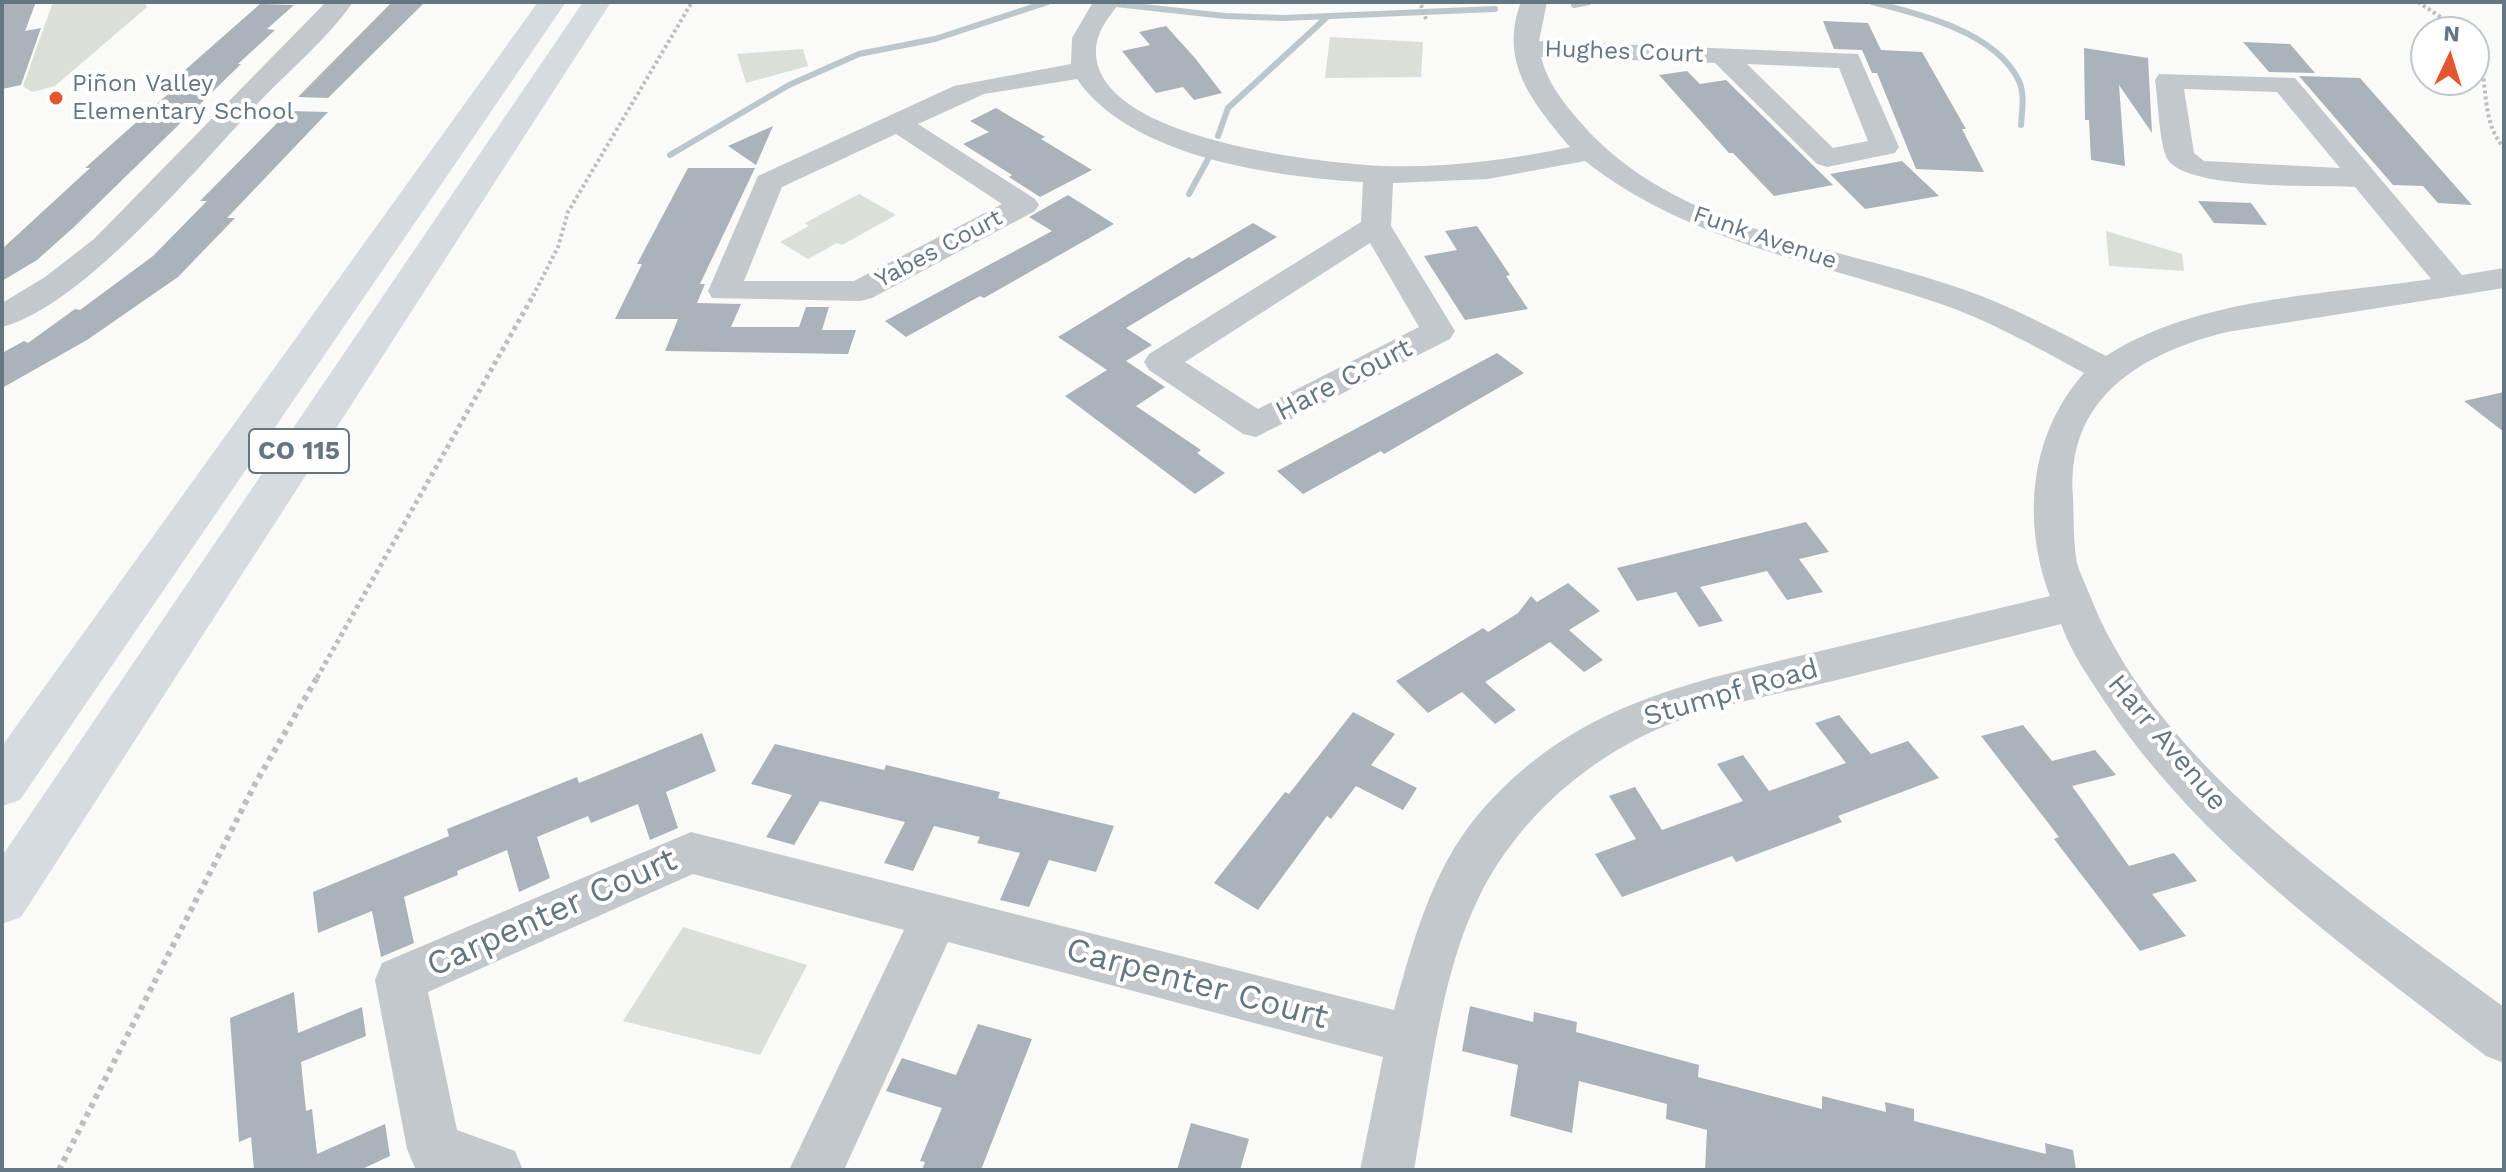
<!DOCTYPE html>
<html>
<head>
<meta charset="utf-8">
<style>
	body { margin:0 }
	#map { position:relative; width:2506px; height:1172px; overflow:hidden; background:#fafaf8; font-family:"Work Sans",sans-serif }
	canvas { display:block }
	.frame { position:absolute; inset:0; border:4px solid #657683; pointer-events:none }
	.north { position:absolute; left:2410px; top:16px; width:80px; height:80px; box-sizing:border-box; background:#fff; border:2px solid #c1c8cd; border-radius:50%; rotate:4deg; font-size:22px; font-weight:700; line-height:32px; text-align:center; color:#657683 }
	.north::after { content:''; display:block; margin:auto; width:28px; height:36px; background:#e4572e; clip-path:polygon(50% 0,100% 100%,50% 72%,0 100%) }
</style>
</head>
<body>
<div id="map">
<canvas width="2506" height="1172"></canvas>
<div class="frame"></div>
<div class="north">N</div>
</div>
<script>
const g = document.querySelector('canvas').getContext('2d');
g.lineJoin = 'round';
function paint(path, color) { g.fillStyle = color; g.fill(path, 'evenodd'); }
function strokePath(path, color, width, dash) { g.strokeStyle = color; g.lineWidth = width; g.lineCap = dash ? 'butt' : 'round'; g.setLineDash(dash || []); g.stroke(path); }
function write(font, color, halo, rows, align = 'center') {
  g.font = font + ' "Work Sans",sans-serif'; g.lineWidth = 8; g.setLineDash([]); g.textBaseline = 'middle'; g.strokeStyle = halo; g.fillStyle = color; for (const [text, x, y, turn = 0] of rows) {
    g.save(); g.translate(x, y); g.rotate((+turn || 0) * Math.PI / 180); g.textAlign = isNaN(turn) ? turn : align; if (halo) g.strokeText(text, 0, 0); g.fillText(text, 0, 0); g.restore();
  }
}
const green = new Path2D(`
	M53,2H144L147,7L55,86L32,92L23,86Z
	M1330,37L1423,42L1421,77L1325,78Z
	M803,49L808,66L746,83L737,54Z
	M859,194L896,215L842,245L837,243L808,259L780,242L809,226L805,223Z
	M2106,231L2182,254L2184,271L2109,266Z
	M683,927L807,965L760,1055L623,1021Z`);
const stream = new Path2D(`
	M1098,2L1225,16L1283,18L1495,9
	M1872,2C1920,14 1996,32 2019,81C2025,94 2022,111 2021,125
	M1574,5L1589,2
	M1218,136L1228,108L1327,17
	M670,155L789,85L859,54L935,39L1048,2
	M1189,194L1208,159`);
const building = new Path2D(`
	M2,2H36L25,31L41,28L21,85L2,89Z
	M392,2H425L328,98L298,97Z
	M260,4L294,5L267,29L275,30L238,64H241L74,227L37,260L2,281V249L90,168H85L186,78H176Z
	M1823,21L1868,23L1881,50L1922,52L1966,129H1962L1984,172L1916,169L1877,73H1872L1862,50L1834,49Z
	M1166,26L1195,58L1222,93L1194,100L1183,87L1156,93L1122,51L1150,45L1139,32Z
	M2243,42L2290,44L2315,73L2269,72Z
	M2084,48L2148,58L2152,133L2119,85L2125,166L2091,160L2089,120H2085Z
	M1687,71L1700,84L1726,80L1833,185L1774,196L1733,153H1729L1659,75Z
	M2299,76L2360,78L2472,205L2438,203L2423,186L2393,185Z
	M996,108L1045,137L1041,139L1092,170L1040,197L1009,177L1012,175L963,144L989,132L970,121Z
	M289,111L328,112L227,218H235L178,277L87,340L2,388V353L24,341L28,343L75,309L80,310L153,256L207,201H200Z
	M773,126L756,165L728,146Z
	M1902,161L1939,196L1865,209L1830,174Z
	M688,168H755L700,284H705L697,303L741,304L731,327H799L806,307H829L822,330H856L848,354L665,351L678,319H615L642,264H637Z
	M1068,195L1114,224L984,298L980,296L906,337L885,321L1052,231L1029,217Z
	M2198,201L2251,203L2267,225L2214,223Z
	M1253,223L1277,237L1126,328L1152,345L1126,361L1165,387L1136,406L1201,450L1197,453L1225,473L1195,494L1065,396L1107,370L1058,337L1189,257L1192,259Z
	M1477,226L1510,275L1506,276L1528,309L1465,320L1424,256L1457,250L1445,231Z
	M1497,353L1524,373L1384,454L1381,451L1303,494L1277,471Z
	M2504,392V432L2464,401Z
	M1806,522L1829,552L1799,559L1823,592L1787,600L1767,571L1700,587L1723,621L1699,627L1676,592L1637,601L1617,568Z
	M1568,583L1600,611L1569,630L1603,660L1584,672L1550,642L1485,682L1516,710L1495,724L1462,692L1428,713L1396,681L1483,628L1488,632L1518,613L1531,596L1537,602Z
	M1353,712L1395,734L1371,765L1417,788L1403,810L1356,786L1331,819L1327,816L1258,910L1214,883L1285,792L1289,794Z
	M1839,715L1871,754L1908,741L1939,778L1838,816L1842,822L1736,862L1732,856L1622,897L1595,854L1636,839L1609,796L1635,787L1662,830L1743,801L1717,764L1743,755L1769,791L1846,763L1815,723Z
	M2023,725L2052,761L2095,750L2116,775L2072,786L2129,866L2174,853L2197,881L2152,894L2186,936L2140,951L2054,839L2059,837L1981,736Z
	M702,733L716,771L666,792L678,828L650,840L638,804L591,823L588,816L537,837L550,878L519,892L507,850L457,871L458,875L404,897L414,943L381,957L372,911L318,933L313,892L449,836L447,829L577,777L579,783Z
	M775,744L884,770L886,765L1000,792L998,798L1114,826L1096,872L1049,860L1029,907L1000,900L1020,853L977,843L980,837L934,826L913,871L884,863L905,822L820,801L794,845L766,837L792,795L751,784Z
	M294,992L298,1033L362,1007L366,1036L301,1062L306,1111L312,1109L317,1154L385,1124L390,1156L360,1170H254L251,1137L239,1142L230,1018Z
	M1470,1006L1533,1022L1534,1012L1577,1022L1576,1032L1699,1065L1698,1077L1822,1109V1096L1886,1112L1885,1102L1914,1109V1121L2046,1154L2045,1143L2073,1150L2076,1170H1705L1707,1130L1666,1119L1667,1104L1579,1081L1572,1133L1510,1116L1518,1065L1462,1051Z
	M978,1024L1032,1039L981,1170H922L925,1162L920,1161L942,1108L886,1091L902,1058L956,1075Z
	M1191,1123L1249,1139L1240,1170H1177Z`);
const pathFar2 = new Path2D(`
	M2418,2L2463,32
	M1421,5L1426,19
	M2474,44C2491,78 2478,118 2504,148
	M533,296L558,247L568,212L692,2`);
const pathFar1 = new Path2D(`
	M317,678L534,294`);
const path = new Path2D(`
	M59,1170L255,784L318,676`);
const minor = new Path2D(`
	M326,2H353C328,38 291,69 261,100C201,163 84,306 2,327V303L45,277L94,239Z
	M1093,2H1120C1109,18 1097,29 1096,50C1093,139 1320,163 1383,166C1446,168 1509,160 1570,147C1533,103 1498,62 1521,2H1547L1539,41L1858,54L1899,147L1895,153L1827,167L1817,164L1715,63L1541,57C1548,84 1563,102 1581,123C1676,232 1834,244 1962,289C2012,306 2059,332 2106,356C2198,297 2325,295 2431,279L2355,187C2316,185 2189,190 2168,160C2159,146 2158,98 2155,80L2159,74L2295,78L2462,275L2504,268V288L2227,332C2142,353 2066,397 2073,496C2074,518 2073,542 2077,563C2081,576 2088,590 2093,603C2160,768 2364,903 2504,1007V1063L2486,1056C2350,950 2198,845 2103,699C2087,675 2071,652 2061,624C1985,643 1909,662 1833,681C1784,693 1733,701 1686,718C1599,748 1522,812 1480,895C1440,974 1430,1082 1414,1170H1360L1383,1057L948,942L844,1170H789L904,930L693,874L428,992L457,1130L515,1151L523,1170L415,1168L407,1149L375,980L382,963L691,832L1394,1010C1412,944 1432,870 1477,816C1572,704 1685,684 1820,651C1897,633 1974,614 2050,596C2022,521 2029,435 2084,373C2036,347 1987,319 1935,302C1814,261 1688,242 1585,161L1488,179L1393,183L1391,226L1455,331L1450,339L1256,437L1243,434L1149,370L1144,362L1149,354L1361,222L1363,182C1274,177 1130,157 1077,79L984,94L918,124L1035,199L1039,205L1035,211L872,298L860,301L712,298L708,291L758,176L954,86L1071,64L1072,38ZM1747,64L1839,68L1868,141L1833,148ZM2184,89L2277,92L2340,168L2204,161L2194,153ZM896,134L1002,204L854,281H744L782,187ZM1370,243L1419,327L1258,409L1185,362Z`);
const highway = new Path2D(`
	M538,2H566L20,800L2,806V746Z
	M583,2H611L21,917L2,924V856Z`);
const markers = [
	[56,98,8,"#e4572e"]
];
const farStreetnames = [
	["Hughes Court",1624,52,2],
	["Funk Avenue",1765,238,19],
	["Yabes Court",939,249,-28]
];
const farPoinames = [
	["Piñon Valley",72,84],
	["Elementary School",72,112]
];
const shields = [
	[299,451,100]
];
const shieldNames = [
	["CO 115",299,451]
];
const streetNames = [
	["Hare Court",1344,380,-27],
	["Stumpf Road",1731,693,-16],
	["Harr Avenue",2167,743,50]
];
const nearStreetnames = [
	["Carpenter Court",552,913,-24],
	["Carpenter Court",1197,984,15]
];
paint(green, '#dadfd7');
strokePath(stream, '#bbc7cb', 6);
paint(building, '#aab3b9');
strokePath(pathFar2, '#bbbfc2', 4, [3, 3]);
strokePath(pathFar1, '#bbbfc2', 5, [4, 4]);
strokePath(path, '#bbbfc2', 6, [5, 5]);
paint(minor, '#c3c8cc');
paint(highway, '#d6dbdf');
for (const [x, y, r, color] of markers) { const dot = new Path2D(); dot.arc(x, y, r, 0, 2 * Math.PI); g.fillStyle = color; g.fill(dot); strokePath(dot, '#fff', 3); }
write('24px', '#657683', '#fff', farStreetnames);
write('24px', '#657683', '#fff', farPoinames, 'left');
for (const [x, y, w] of shields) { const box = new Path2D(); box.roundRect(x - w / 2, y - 22, w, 44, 6); g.fillStyle = '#fff'; g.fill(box); strokePath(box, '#657683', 2); }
write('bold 26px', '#657683', null, shieldNames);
write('28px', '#657683', '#fff', streetNames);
write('34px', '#657683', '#fff', nearStreetnames);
</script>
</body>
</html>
